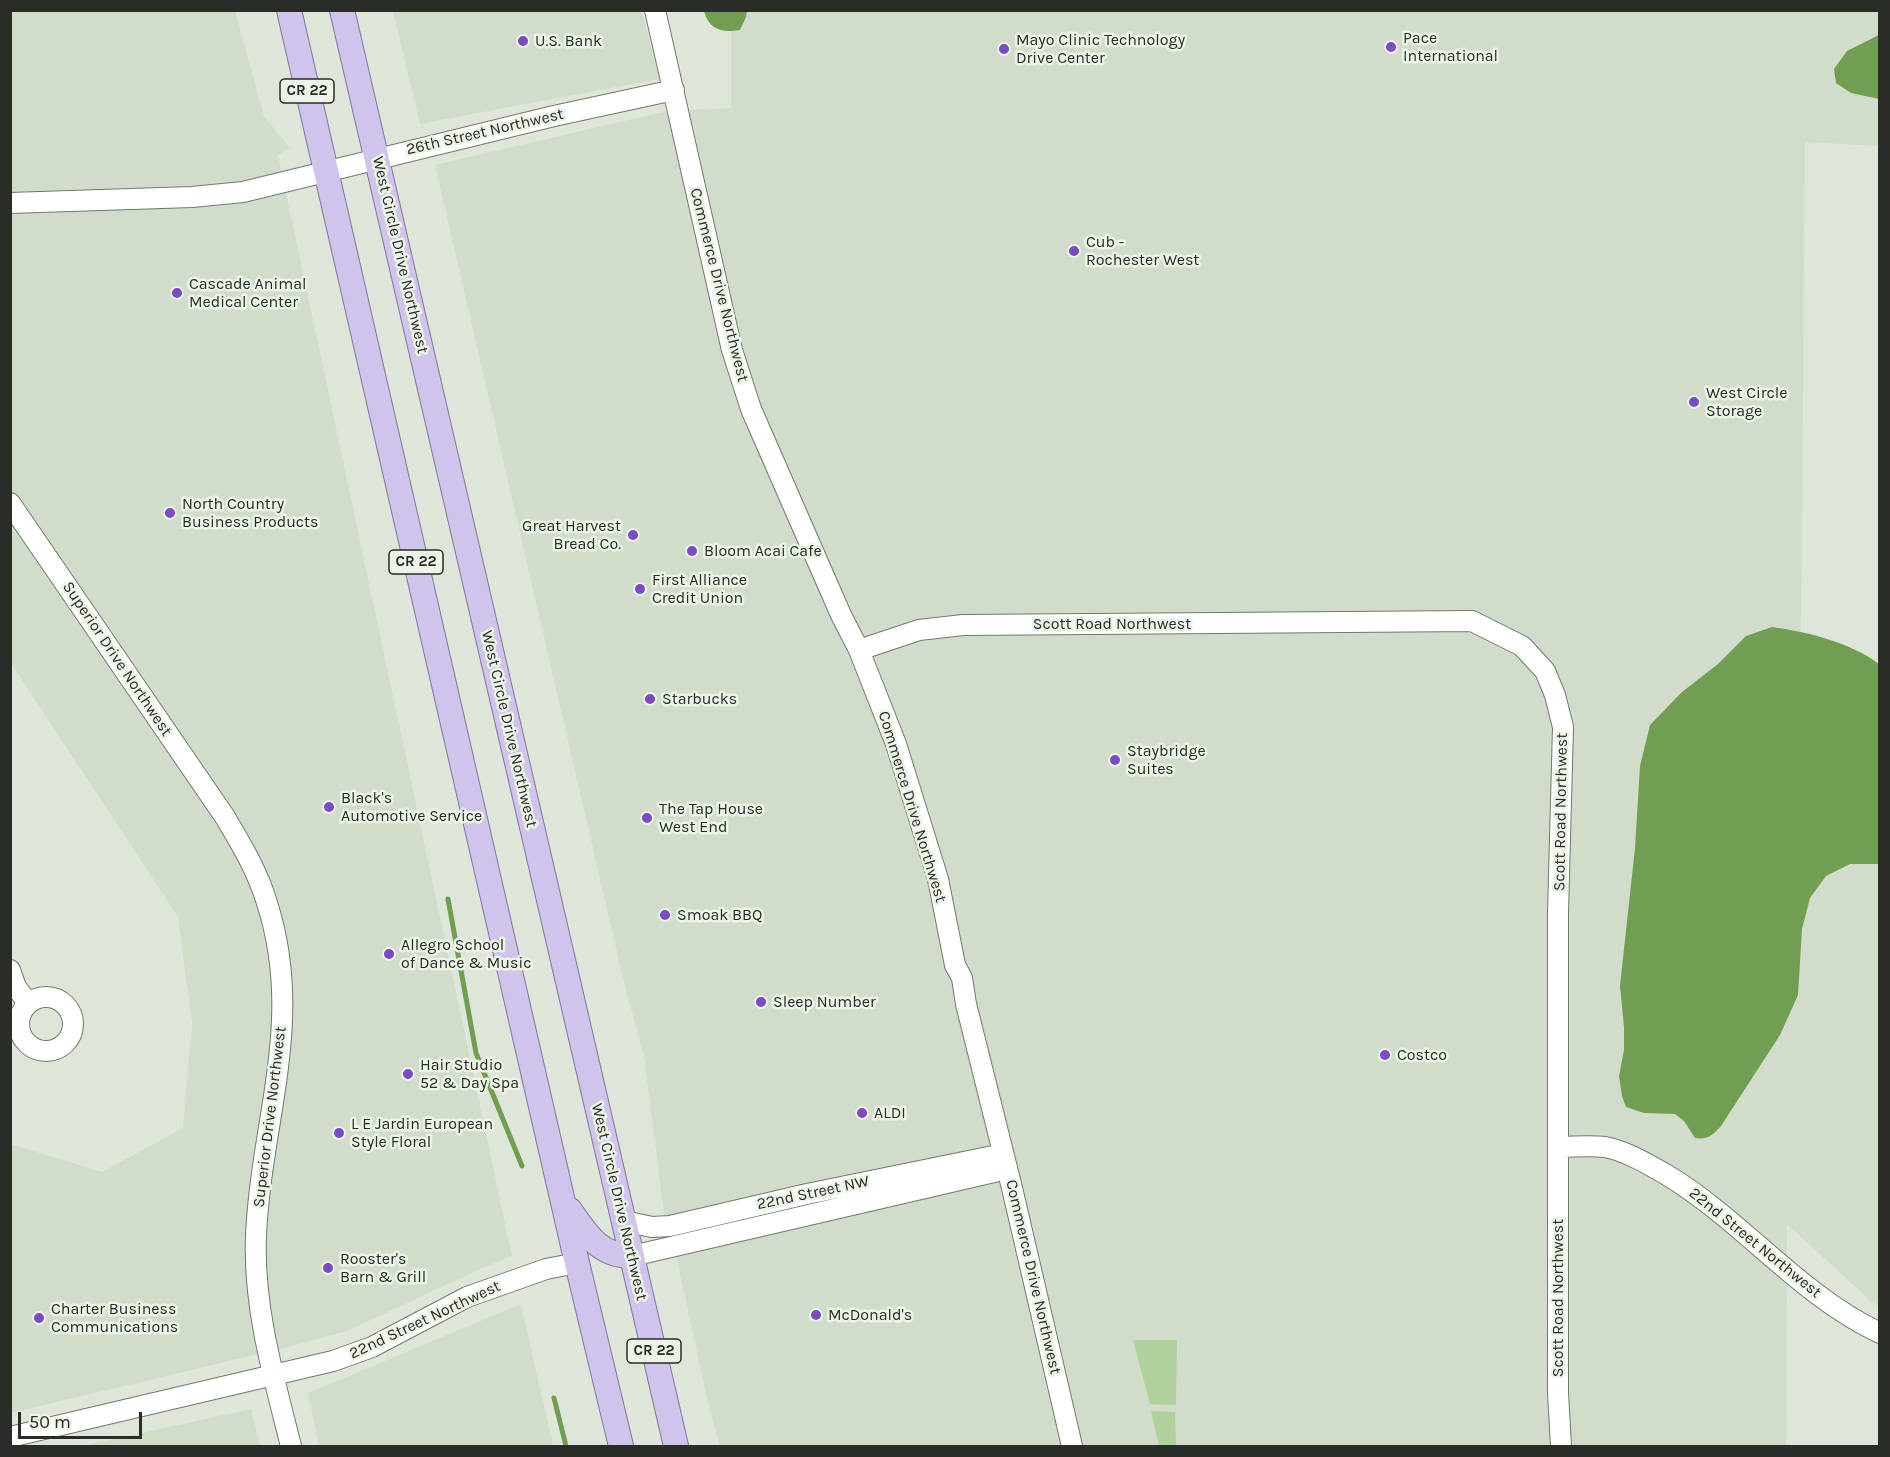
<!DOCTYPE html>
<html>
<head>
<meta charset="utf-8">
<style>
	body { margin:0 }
	#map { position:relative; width:1890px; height:1457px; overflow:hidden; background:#dee6d9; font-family:Karla,sans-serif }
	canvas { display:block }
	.frame { position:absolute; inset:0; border:12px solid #292c27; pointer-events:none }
	.scale { position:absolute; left:18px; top:1412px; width:124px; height:27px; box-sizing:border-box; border:3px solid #292c27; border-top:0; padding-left:8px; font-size:18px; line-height:21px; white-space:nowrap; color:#292c27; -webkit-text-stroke:4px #ebf4e6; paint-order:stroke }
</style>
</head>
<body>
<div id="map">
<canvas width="1890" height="1457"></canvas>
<div class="frame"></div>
<div class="scale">50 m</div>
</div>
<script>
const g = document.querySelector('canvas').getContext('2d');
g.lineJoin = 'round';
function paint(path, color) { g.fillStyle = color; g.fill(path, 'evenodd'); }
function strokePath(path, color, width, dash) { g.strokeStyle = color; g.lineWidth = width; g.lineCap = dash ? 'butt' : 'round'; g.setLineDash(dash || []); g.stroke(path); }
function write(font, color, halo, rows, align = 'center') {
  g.font = font + ' Karla,sans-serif'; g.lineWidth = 5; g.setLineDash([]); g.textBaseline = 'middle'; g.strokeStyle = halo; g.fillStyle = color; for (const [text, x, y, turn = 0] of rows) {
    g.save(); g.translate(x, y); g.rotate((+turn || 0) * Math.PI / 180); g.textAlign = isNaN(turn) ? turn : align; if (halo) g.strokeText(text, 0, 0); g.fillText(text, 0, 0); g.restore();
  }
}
const built = new Path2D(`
	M11,11H235L264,116L290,148L278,155L512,1256L478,1270L347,1331L292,1346L11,1413L10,1144L102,1172L183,1128L192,1023L178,917L11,663Z
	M393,11H642L659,79L420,124Z
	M731,11H1879V146L1805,142L1799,864L1879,831V1306L1873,1303L1787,1224L1786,1446H720L709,1407L677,1260L665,1221L644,1057L623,978L435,165L667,111L731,108Z
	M521,1304L553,1446H319L308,1393Z
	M251,1409L260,1446H82Z`);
const green = new Path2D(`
	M1133,1340H1177L1176,1405L1150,1404Z
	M1151,1411L1175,1412L1176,1446H1159Z`);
const water = new Path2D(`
	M704,11H747L746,17L740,30C722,33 709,30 704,11Z
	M1879,35V99L1851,93L1836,83L1834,69L1847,51Z
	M1772,627C1807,632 1850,642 1879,664V864H1850L1826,876L1810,898L1802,929L1798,995L1780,1035L1721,1126C1713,1135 1708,1140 1695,1138L1684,1121L1675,1114L1644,1113L1626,1107L1622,1096L1619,1076L1624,1050V1027L1620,986L1635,848L1640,766L1650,725L1682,692L1718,664L1746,636Z`);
const stream = new Path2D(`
	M448,899L476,1053L522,1166
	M554,1398L566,1446`);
const minor = new Path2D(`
	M655,10L732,350L751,409L841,615L859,650L896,744L938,879L955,965L962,978L966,1004L1012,1188L1072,1446
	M10,203L192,197L243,192L554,116L674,90
	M10,503L225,817C241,844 258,872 267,903C305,1021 261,1120 256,1236C253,1307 274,1378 291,1446
	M859,650L919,630L963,625L1472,621L1522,646L1545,671L1555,695L1563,727L1558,913V1393L1561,1446
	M10,970L16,987L28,1003
	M19 1024a27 27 0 1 1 54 0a27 27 0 1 1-54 0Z
	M1559,1147C1573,1147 1590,1145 1605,1147C1626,1151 1648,1164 1667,1175C1743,1221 1799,1295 1880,1333
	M624,1221L652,1227L670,1226L807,1194L1003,1154
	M632,1256L1007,1169
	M10,1437L333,1361L372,1347L467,1297L546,1269L577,1263`);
const major = new Path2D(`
	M289,10L577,1263L621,1446
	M342,10L676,1446
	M570,1210C587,1235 600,1256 632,1256`);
const markers = [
	[523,41,6,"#7a4bc4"],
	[1391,47,6,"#7a4bc4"],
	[1004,49,6,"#7a4bc4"],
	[1074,251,6,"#7a4bc4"],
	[177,293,6,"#7a4bc4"],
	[1694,402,6,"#7a4bc4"],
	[170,513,6,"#7a4bc4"],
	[633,535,6,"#7a4bc4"],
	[692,551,6,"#7a4bc4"],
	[640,589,6,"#7a4bc4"],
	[650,699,6,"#7a4bc4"],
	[1115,760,6,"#7a4bc4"],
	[329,807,6,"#7a4bc4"],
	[647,818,6,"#7a4bc4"],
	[665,915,6,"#7a4bc4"],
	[389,954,6,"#7a4bc4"],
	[761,1002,6,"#7a4bc4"],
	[1385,1055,6,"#7a4bc4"],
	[408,1074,6,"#7a4bc4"],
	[862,1113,6,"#7a4bc4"],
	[339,1133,6,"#7a4bc4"],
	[328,1268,6,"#7a4bc4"],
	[816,1315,6,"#7a4bc4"],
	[39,1318,6,"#7a4bc4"]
];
const shields = [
	[307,91,54],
	[416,562,54],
	[654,1351,54]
];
const shieldNames = [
	["CR 22",307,91],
	["CR 22",416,562],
	["CR 22",654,1351]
];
const poiNames = [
	["Pace",1403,38],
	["International",1403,56],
	["Mayo Clinic Technology",1016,40],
	["Drive Center",1016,58],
	["U.S. Bank",535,41],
	["Cub -",1086,242],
	["Rochester West",1086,260],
	["Cascade Animal",189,284],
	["Medical Center",189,302],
	["West Circle",1706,393],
	["Storage",1706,411],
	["North Country",182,504],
	["Business Products",182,522],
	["Great Harvest",621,526,"right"],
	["Bread Co.",621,544,"right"],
	["Bloom Acai Cafe",704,551],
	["First Alliance",652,580],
	["Credit Union",652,598],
	["Starbucks",662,699],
	["Staybridge",1127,751],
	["Suites",1127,769],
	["Black's",341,798],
	["Automotive Service",341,816],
	["The Tap House",659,809],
	["West End",659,827],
	["Smoak BBQ",677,915],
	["Allegro School",401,945],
	["of Dance & Music",401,963],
	["Sleep Number",773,1002],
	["Costco",1397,1055],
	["Hair Studio",420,1065],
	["52 & Day Spa",420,1083],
	["ALDI",874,1113],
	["L E Jardin European",351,1124],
	["Style Floral",351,1142],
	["Rooster's",340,1259],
	["Barn & Grill",340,1277],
	["Charter Business",51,1309],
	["Communications",51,1327],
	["McDonald's",828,1315]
];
const streetNames = [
	["26th Street Northwest",485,132,-13],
	["West Circle Drive Northwest",400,255,77],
	["Commerce Drive Northwest",719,285,76],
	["Scott Road Northwest",1112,624],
	["Superior Drive Northwest",117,659,56],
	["West Circle Drive Northwest",509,729,77],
	["Commerce Drive Northwest",912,807,73],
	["Scott Road Northwest",1561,812,-89],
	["Superior Drive Northwest",270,1117,-83],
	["22nd Street NW",813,1193,-12],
	["West Circle Drive Northwest",619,1202,77],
	["22nd Street Northwest",1755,1243,39],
	["Commerce Drive Northwest",1033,1277,77],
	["Scott Road Northwest",1558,1298,-90],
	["22nd Street Northwest",425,1320,-25]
];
paint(built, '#d1ddca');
paint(green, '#afd19b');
paint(water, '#719e53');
strokePath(stream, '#719e53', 5);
strokePath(minor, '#72796d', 22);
strokePath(major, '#81759e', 26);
strokePath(minor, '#fff', 20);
strokePath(major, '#d0c4eb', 24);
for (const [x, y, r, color] of markers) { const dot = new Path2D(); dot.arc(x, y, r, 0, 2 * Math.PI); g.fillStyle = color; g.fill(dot); strokePath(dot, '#ebf4e6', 2); }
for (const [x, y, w] of shields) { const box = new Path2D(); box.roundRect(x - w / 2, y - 12, w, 24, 4.5); g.fillStyle = '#ebf4e6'; g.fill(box); strokePath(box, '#292c27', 1.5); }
write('bold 15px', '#292c27', null, shieldNames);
write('16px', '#292c27', '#ebf4e6', poiNames, 'left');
write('16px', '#292c27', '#ebf4e6', streetNames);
</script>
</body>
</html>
